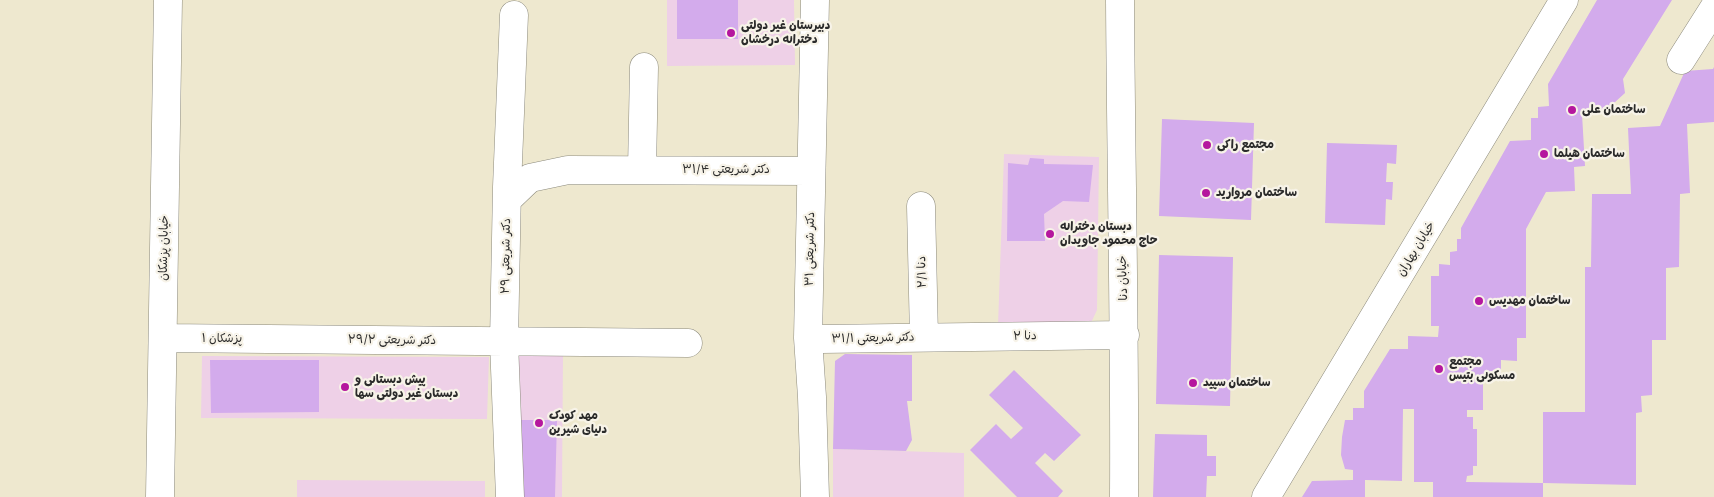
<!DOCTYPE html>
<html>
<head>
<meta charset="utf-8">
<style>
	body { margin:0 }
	canvas { display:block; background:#eee8cf }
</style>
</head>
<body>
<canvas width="1714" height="497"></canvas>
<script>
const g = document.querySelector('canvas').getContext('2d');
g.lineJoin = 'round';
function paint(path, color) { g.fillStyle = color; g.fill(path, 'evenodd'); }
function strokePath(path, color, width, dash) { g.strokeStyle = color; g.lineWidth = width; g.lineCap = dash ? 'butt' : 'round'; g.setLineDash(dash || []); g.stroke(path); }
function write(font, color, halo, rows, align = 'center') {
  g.font = font + ' Delius,"Playpen Sans Arabic",sans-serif'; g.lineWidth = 4.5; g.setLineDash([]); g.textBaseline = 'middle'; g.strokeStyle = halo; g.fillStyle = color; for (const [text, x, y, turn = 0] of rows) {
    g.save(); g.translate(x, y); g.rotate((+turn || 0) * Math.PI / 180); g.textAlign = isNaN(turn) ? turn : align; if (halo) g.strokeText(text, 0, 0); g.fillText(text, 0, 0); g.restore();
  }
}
const built = new Path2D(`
	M667,0H794L795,65L667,66Z
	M1004,154L1099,157L1097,310L1090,325L998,326Z
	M517,348L563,349L562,497H516Z
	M202,356L489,357L487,419L201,418Z
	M833,449L964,453V497H833Z
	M297,480L485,481V497H297Z`);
const building = new Path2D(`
	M677,0H738V39H677Z
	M1597,0H1672L1623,79L1625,93L1603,113L1582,114L1585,166L1574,167L1575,191L1546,192L1526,229V338H1517V361L1501,360V377H1483V410H1467V417H1473V429H1477V466H1473V475L1467,476L1466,482L1543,483V497H1433V482H1414V409H1403L1402,481L1365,480V497H1302L1312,481L1353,480V470L1345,469L1341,455L1342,437L1345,420H1353V408H1364V391L1390,349H1408V336L1438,337L1439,326H1431V276H1439V264L1450,265V252L1457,251V239H1461V228L1510,141L1531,140V118H1538V107L1549,106L1548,84Z
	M1714,67V122L1687,124L1690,193L1680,194L1679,267L1666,268V340H1652V395L1641,396L1642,412L1636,413V485L1543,483V412H1585V267H1591L1592,194H1631L1628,128L1660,126L1685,71L1713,69Z
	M1162,119L1254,123L1251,220L1159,216Z
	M1327,143L1397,145L1396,164L1387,163L1386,182H1393L1392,200L1386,199L1385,225L1325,223Z
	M1030,158L1044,159V164L1093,165L1089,202L1063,201L1044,214L1045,241H1007L1008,163L1028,165Z
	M1159,255L1233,257L1230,406L1156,404Z
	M845,354L912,355V401H907L912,440L906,451L833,449L835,361Z
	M210,360H319V412L211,413Z
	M1014,370L1081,435L1054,461L1045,453L1035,463L1063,491L1058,497H1017L970,450L996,424L1011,439L1023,428L989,395Z
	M518,420H557L555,497H516Z
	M1155,434L1207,435V456H1216V476H1207L1206,497H1153Z`);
const minor = new Path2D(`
	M1120,0C1121,166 1125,331 1124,497
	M1681,60L1714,8
	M642,170L644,67
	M507,200L530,178L568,170L811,171
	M921,206L924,337
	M163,338L688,343
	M821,339L1125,335
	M160,497L168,0
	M510,497L504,342L507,187L514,15
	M815,497L812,397L808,338L815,0
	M1266,497L1564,0`);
const markers = [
	[731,33,5,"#b5179e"],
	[1572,110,5,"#b5179e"],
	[1207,145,5,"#b5179e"],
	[1544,154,5,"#b5179e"],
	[1206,193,5,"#b5179e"],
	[1050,234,5,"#b5179e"],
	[1479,301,5,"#b5179e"],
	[1439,369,5,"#b5179e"],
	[1193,383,5,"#b5179e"],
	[345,387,5,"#b5179e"],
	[539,423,5,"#b5179e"]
];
const poiNames = [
	["دبیرستان غیر دولتی",741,26],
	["دخترانه درخشان",741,40],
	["ساختمان علی",1582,110],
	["مجتمع راکی",1217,145],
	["ساختمان هیلما",1554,154],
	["ساختمان مروارید",1216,193],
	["دبستان دخترانه",1060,227],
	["حاج محمود جاویدان",1060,241],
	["ساختمان مهدیس",1489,301],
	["مجتمع",1449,362],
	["مسکونی بتیس",1449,376],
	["پیش دبستانی و",355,380],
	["دبستان غیر دولتی سها",355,394],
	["ساختمان سپید",1203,383],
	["مهد کودک",549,416],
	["دنیای شیرین",549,430]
];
const streetNames = [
	["۳۱/۴ دکتر شریعتی",726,170],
	["خیابان پزشکان",164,248,-89],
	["۳۱ دکتر شریعتی",810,249,-89],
	["خیابان بهاران",1416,249,-59],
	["۲۹ دکتر شریعتی",506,256,-89],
	["۲/۱ دنا",922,272,-91],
	["خیابان دنا",1123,278,-92],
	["۲ دنا",1025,336,-1],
	["۳۱/۱ دکتر شریعتی",873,338,-1],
	["۱ پزشکان",222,339],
	["۲۹/۲ دکتر شریعتی",392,340,1]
];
paint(built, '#eed0e7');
paint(building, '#d3abec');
strokePath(minor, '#8c8a7d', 29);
strokePath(minor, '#fff', 28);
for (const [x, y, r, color] of markers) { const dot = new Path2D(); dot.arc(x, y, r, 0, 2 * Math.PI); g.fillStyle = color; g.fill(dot); strokePath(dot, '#f7f3e8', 2); }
write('bold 12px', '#2b2b2b', '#f7f3e8', poiNames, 'left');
write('12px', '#2b2b2b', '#f7f3e8', streetNames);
</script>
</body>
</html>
